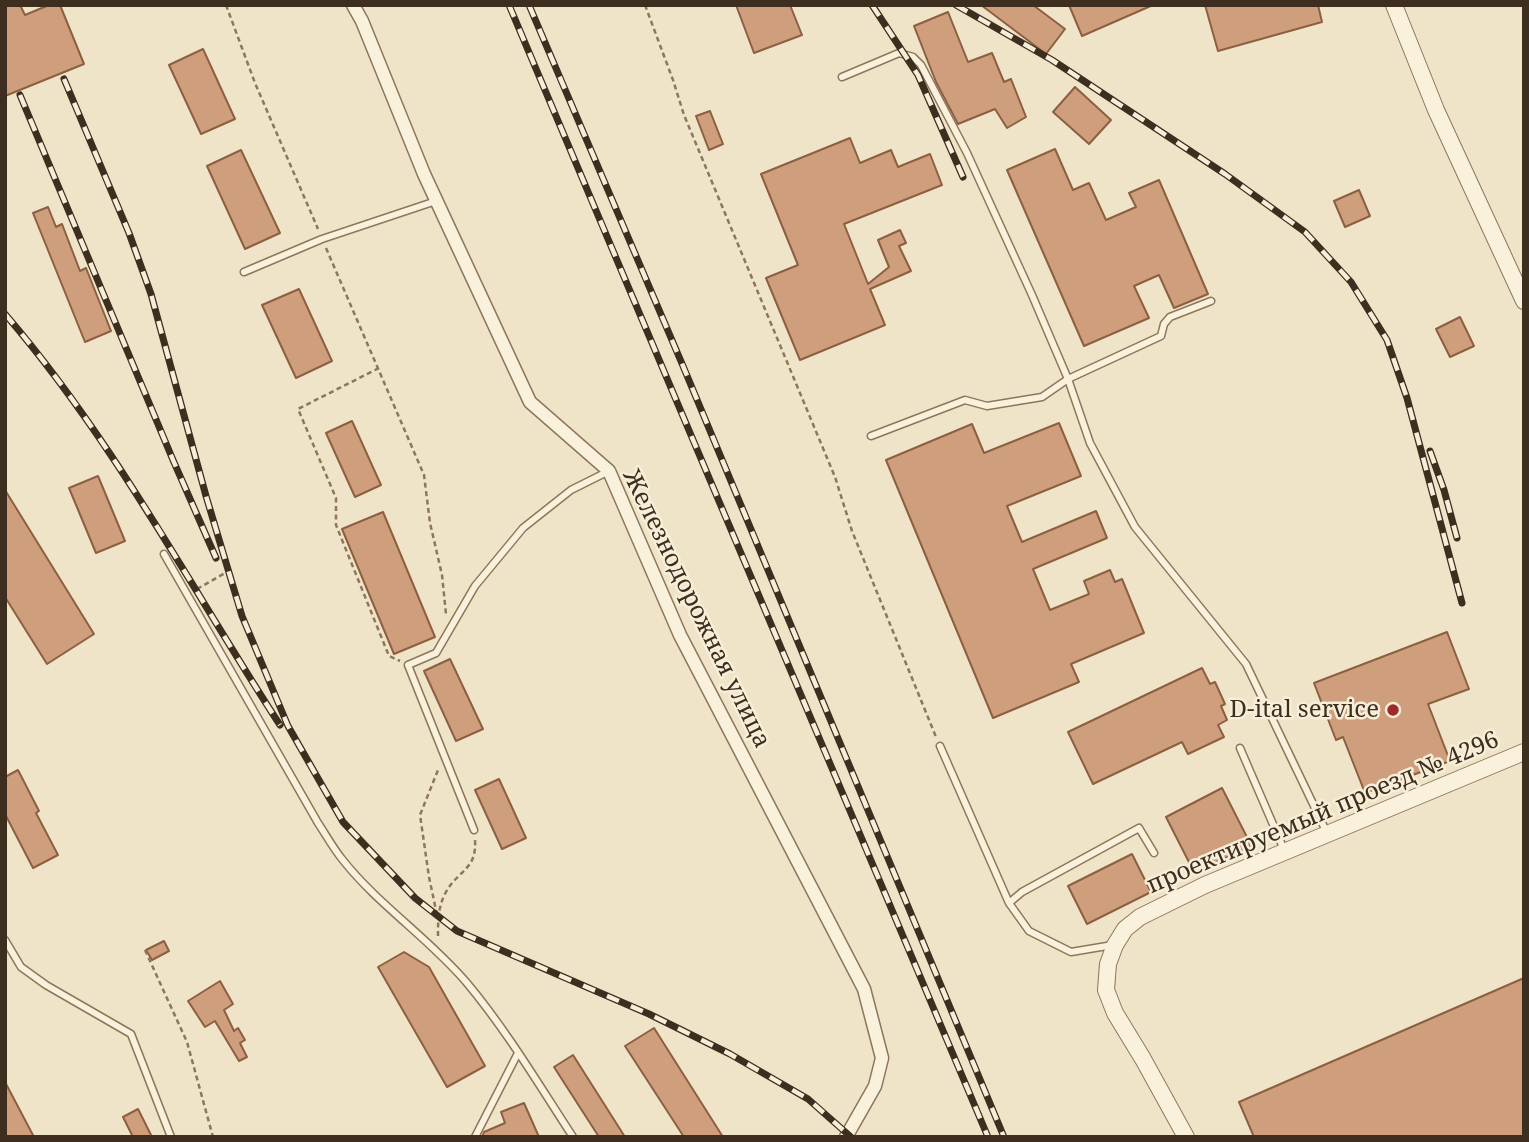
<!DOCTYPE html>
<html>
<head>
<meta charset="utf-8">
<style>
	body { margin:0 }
	#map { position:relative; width:1529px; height:1142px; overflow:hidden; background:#f0e4c8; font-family:"Noto Serif",serif }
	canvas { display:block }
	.frame { position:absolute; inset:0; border:7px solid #3d2e20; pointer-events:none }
</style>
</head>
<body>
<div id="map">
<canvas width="1529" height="1142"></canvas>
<div class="frame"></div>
</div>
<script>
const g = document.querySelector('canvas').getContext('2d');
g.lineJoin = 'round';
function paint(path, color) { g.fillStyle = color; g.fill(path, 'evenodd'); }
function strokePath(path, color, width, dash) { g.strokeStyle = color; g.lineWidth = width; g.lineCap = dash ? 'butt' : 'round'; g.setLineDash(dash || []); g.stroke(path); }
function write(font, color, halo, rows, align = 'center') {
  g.font = font + ' "Noto Serif",serif'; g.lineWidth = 5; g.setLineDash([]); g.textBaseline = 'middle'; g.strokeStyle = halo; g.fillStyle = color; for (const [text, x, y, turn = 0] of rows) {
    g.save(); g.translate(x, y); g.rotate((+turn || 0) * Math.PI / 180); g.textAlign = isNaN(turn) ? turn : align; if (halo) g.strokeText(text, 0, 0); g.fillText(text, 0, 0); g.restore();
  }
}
const building = new Path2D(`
	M5,5H20L25,15L49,5H60L84,64L5,96Z
	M736,5H790L802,35L754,53Z
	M981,5H1033L1065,29L1046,54Z
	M1069,5H1153L1082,36Z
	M1205,5H1318L1322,22L1218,51Z
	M948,12L968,62L992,53L1004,82L1011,79L1026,117L1007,128L995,109L958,124L936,82L914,26Z
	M203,49L235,119L201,134L169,65Z
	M1075,87L1111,120L1089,144L1053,112Z
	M710,111L723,144L709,150L696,116Z
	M850,138L860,163L891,150L898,167L930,154L942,185L844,224L868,284L889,267L878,240L900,230L906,243L899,246L911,271L870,289L885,325L800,360L766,278L798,265L761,174Z
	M1055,149L1073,190L1089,183L1106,220L1136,207L1129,193L1159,180L1208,294L1174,308L1159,275L1134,286L1149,318L1084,346L1007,170Z
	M241,150L280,233L245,249L207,166Z
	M1359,190L1370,216L1345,227L1334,201Z
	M48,207L56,227L62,224L80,271L86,268L111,331L85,342L33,213Z
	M299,289L332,361L296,378L262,305Z
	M1460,317L1474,346L1450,357L1436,329Z
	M352,421L381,485L355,497L326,433Z
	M1059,423L1081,476L1007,506L1022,542L1096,511L1107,538L1033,569L1050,610L1089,594L1084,581L1110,570L1115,582L1122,579L1144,633L1071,664L1079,682L993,718L886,460L972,424L984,453Z
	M98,476L125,541L96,553L69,488Z
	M5,490L94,634L47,664L5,597Z
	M383,512L435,637L394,654L342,529Z
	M1447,632L1469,689L1428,704L1450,761L1365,793L1343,737L1336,740L1314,683Z
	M450,659L483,729L456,741L424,671Z
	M1202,668L1210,684L1215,682L1225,704L1221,706L1227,720L1218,725L1224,737L1188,754L1182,742L1093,784L1068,732Z
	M18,770L39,811L36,813L58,855L33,868L5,814V777Z
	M499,779L526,838L502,849L475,790Z
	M1222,788L1251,845L1195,874L1166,817Z
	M1132,854L1151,892L1087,924L1068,886Z
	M164,941L169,951L152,960L146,950Z
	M404,952L429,967L485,1066L447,1087L378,967Z
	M1524,978V1137H1254L1239,1102Z
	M220,981L233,1004L224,1010L234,1031L238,1028L245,1040L240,1043L247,1057L239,1061L215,1021L205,1027L188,1001Z
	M654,1028L723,1137H684L625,1046Z
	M573,1055L625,1137H599L554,1067Z
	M5,1082L34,1137H5Z
	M524,1103L539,1137H482L484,1132L505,1123L501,1112Z
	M138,1109L152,1137H133L123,1117Z`);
const path = new Path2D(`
	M226,5L255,83L318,229
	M645,5L673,80L684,115L835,477L852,531L936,737
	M326,248L424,475L430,523L442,575L446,614
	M379,368L298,409L336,498V525L389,656L400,661
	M197,589L234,568
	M437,915L429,877L420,815L438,770
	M438,936C438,921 438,906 446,892C458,870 477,870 475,840
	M145,950L187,1042L213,1137`);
const service = new Path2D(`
	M842,77L899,53L913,57L921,65L967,153L1032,295L1068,379L1090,443L1135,527L1246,664L1327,833
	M244,272L322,239L436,201
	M871,436L965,400L987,406L1042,397L1068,379L1161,336L1164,324L1170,317L1211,301
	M164,554L318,823C326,835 333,848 342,859C378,905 429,938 467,983C507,1031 539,1085 573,1137
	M940,746L1009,903L1029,931L1071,952L1113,945
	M1240,748L1285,852
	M474,830L408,665L436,653L475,586L523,528L571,490L609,471
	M1009,903L1022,892L1139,828L1154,853
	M5,940L21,967L46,985L131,1034L171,1137
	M475,1137L518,1053`);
const minor = new Path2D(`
	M353,5L362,21L424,174L530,402L609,471L680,635L864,989L882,1058L875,1086L846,1137`);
const tertiary = new Path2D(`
	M1394,5L1436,110L1524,301
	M1186,1137L1143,1059L1115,1013L1106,990L1108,964L1115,945L1125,929L1140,917L1205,885L1524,752`);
const rail = new Path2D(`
	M509,5L988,1137
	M529,5L683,366L1004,1137
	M872,5L918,75L963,177
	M956,5L1052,60L1225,174L1305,232L1351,282L1387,340L1407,398L1462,603
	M64,79L129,233L151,294L206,496L242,616L288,726L343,822L415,898L457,931L649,1014L730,1054L808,1099L851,1137
	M20,95L173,460L216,558
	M5,314C115,442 189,585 280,725
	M1430,451L1444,490L1457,538`);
const markers = [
	[1393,710,7,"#9e2a2b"]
];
const streetNames = [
	["Железнодорожная улица",696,609,64],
	["проектируемый проезд № 4296",1323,813,-23]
];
const poiNames = [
	["D-ital service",1379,710]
];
paint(building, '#cf9f7d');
strokePath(building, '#8d5f41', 2);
strokePath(service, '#8d765c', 9);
strokePath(minor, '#8d765c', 15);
strokePath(tertiary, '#8d765c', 18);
strokePath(path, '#8d765c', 2.5, [5, 3.5]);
strokePath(service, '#faf1dc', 6);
strokePath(minor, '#faf1dc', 12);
strokePath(tertiary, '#faf1dc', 16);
strokePath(rail, '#3d2e20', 7);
strokePath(rail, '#f7eed8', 4.5, [13]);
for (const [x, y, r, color] of markers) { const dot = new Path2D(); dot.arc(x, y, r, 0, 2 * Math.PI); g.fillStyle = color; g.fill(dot); strokePath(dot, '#f7eed8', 2.5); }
write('24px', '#3d2e20', '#f7eed8', streetNames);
write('24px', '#3d2e20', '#f7eed8', poiNames, 'right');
</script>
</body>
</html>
